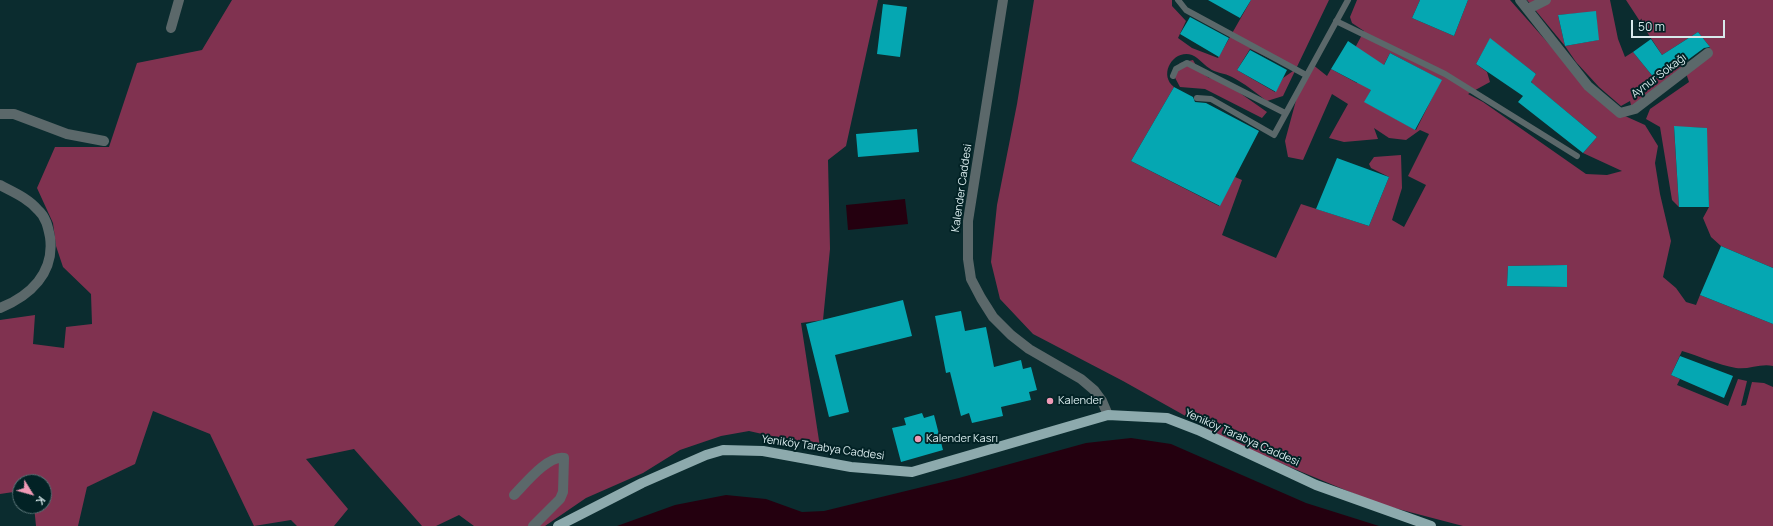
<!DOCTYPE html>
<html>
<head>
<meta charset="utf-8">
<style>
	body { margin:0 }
	#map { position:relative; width:1773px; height:526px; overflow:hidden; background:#0b2c2f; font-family:Manrope,sans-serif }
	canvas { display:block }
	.north { position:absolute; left:12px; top:474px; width:40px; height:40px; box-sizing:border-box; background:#022225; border:1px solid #587275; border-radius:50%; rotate:127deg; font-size:11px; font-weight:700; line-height:16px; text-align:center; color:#d8eaec }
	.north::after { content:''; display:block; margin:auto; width:14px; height:18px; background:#f09ab6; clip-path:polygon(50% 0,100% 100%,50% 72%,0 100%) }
	.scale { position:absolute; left:1631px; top:20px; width:94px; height:18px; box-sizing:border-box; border:2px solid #d8eaec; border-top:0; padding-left:5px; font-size:12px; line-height:14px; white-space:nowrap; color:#d8eaec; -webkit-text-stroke:3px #022225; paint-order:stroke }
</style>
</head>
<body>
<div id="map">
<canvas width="1773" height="526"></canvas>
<div class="north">K</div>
<div class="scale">50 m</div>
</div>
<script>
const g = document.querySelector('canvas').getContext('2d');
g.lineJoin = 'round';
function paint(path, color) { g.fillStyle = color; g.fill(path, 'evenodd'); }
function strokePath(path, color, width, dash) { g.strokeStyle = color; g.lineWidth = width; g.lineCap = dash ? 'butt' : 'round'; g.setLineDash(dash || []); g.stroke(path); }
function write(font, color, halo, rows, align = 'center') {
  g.font = font + ' Manrope,sans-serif'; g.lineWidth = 4; g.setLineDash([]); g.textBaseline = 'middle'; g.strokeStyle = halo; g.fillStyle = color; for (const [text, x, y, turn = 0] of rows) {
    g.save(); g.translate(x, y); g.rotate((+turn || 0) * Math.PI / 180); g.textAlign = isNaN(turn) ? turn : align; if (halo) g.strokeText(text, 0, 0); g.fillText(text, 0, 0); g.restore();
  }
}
const forest = new Path2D(`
	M232,0H878L846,146L828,160L830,249L823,320L801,323L820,447L749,431L721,436L680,450L643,473L586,498L545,526H474L459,515L436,526H422L354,449L306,459L348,509L334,526H297L291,520L254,526L210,434L153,411L135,464L87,487L78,526H36L34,506H44V482H20V491L0,494V320L35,315L33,344L64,348L66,327L92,324L91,294L63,267L56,246L53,223L37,188L55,147H109L137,63L202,50Z
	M1034,0H1172V6L1186,21L1178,38L1192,48L1218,58L1251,0H1329L1283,96L1267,101C1256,93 1244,83 1232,77C1225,73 1215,73 1209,68C1203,64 1199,58 1192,55C1173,49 1158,75 1174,87L1131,161L1219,206L1235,177L1242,180L1222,235L1276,258L1301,204L1369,226L1389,177L1371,168L1369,164L1374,157L1401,155L1402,188L1392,220L1404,227L1426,185L1408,176L1429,134L1420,130L1406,140L1389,138L1374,128L1378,139L1344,142L1329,138L1348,104L1332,94L1303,160L1288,157L1285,141L1298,93L1312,64L1327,76L1331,69L1357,83L1356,46L1364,31L1352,23L1350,17L1357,0H1420L1412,18L1454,36L1468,0H1510L1594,95L1625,116L1645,125L1658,146L1655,163L1660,194L1671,241L1663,277L1676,288L1686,302L1696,305L1700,295L1773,324V366C1761,363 1748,370 1736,368C1718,365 1699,356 1682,351L1671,375L1680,379L1677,385L1728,406L1738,379L1747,381L1741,406L1746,405L1752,382L1764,383L1773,387V526H1463L1379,504L1239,446L1123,381L1033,334L1000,299L991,262L997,205L1017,104ZM1490,39L1536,74L1531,81L1533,84L1597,137L1583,153L1622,171L1607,175L1586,174L1483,102L1468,94L1490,82L1487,72L1476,64ZM1250,49L1288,67L1296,69L1283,78L1275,92L1237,70ZM1390,53L1441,80L1416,130L1365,102ZM1567,265V287L1507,286L1508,266Z
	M1527,0H1610L1618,39L1625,57L1633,52L1655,79L1677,59L1685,70L1710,47L1698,32L1662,55L1626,0H1773V268L1721,246L1711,237L1703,218L1709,207L1706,128L1674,127L1679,207L1672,200L1660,127L1646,119L1650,109L1689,82L1685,70L1632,109L1630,101L1621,106L1599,87L1576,62L1565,46ZM1596,12L1598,40L1565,46L1558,15Z
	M1193,60L1199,71L1209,78L1220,79L1267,112L1262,118L1205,89L1180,87L1173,74L1180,63Z`);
const water = new Path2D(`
	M905,199L908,224L848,230L846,205Z
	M1131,438L1171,444L1306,503L1379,526H617L675,505L726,495L766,499L802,512L824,511L959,478L1086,443Z`);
const building = new Path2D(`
	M1208,0H1251L1240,18Z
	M1420,0H1468L1454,36L1412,18Z
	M883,4L907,7L900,57L877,54Z
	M1596,11L1599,40L1565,46L1558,15Z
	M1190,17L1229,38L1219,57L1180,34Z
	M1698,32L1710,47L1704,48L1681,65L1677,59L1655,79L1633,52L1651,39L1662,55Z
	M1490,38L1536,74L1531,82L1597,137L1583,153L1518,102L1523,96L1476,64Z
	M1348,41L1384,65L1390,53L1442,80L1415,130L1364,102L1371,90L1331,69Z
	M1250,50L1287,70L1276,92L1237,70Z
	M1174,87L1193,97L1195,102L1206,103L1259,131L1220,206L1131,161Z
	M1674,126L1707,128L1709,207H1679Z
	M917,129L919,152L858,157L856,134Z
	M1337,158L1389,177L1369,226L1316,209Z
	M1721,246L1773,268V324L1700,295Z
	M1567,265V287L1507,286L1508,266Z
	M903,300L912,336L835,355L849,412L829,417L806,324Z
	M961,311L965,331L986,327L994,367L1021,360L1023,369L1031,367L1037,390L1029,392L1031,400L1001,407L1003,416L972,423L969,413L961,416L950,372L946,373L935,316Z
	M1680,356L1733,376L1724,398L1671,375Z
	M922,413L924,418L934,415L943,450L901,462L892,428L906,425L904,418Z`);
const service = new Path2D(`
	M1178,0L1186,10L1306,75
	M1336,21L1445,74L1577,156
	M1173,76L1176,69L1187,63L1285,113
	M1197,98L1211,99L1274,135L1348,0`);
const minor = new Path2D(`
	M1003,0L968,221V259L971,279L981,298L993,317L1011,335L1029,349L1081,379L1094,390L1102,401L1108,415
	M1520,0L1588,86L1620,113L1635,109L1708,53
	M1528,9L1546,0
	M171,28L179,0
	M0,114H14L67,134L104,141
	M0,185C13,192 28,198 38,210C46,217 48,227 50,237C55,273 30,296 0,308
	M514,495C525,484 548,455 564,458L563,492L560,499L533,526`);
const primary = new Path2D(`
	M558,526L642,483L706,455L723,450L763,451L851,467L912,472L1108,415L1167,418L1198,430L1316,485L1431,526`);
const markers = [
	[1050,401,4,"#f09ab6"],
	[918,439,4,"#f09ab6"]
];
const streetNames = [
	["Aynur Sokağı",1659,76,-37],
	["Kalender Caddesi",962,188,-82],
	["Yeniköy Tarabya Caddesi",1242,438,24],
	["Yeniköy Tarabya Caddesi",823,448,8]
];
const poiNames = [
	["Kalender",1058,401],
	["Kalender Kasrı",926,439]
];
paint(forest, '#803250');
paint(water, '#24000f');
paint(building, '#05a7b2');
strokePath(service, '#5b686a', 6);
strokePath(minor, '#5b686a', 10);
strokePath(primary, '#8daaad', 10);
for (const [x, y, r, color] of markers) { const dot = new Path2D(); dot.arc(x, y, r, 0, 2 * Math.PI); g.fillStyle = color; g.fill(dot); strokePath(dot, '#022225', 1.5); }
write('11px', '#d8eaec', '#022225', streetNames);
write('11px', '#d8eaec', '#022225', poiNames, 'left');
</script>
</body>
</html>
